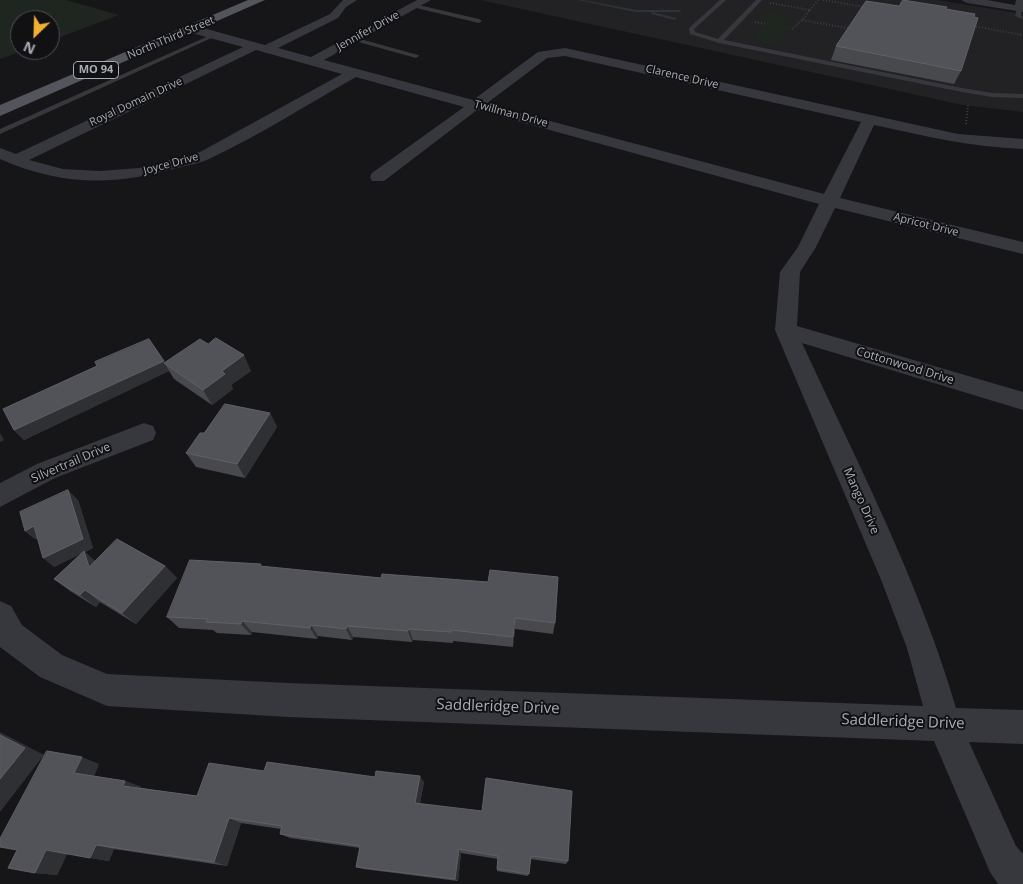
<!DOCTYPE html>
<html>
<head>
<meta charset="utf-8">
<style>
	body { margin:0 }
	#map { position:relative; width:1023px; height:884px; overflow:hidden; background:#161618; font-family:"Open Sans",sans-serif }
	canvas { display:block }
	.north { position:absolute; left:10px; top:10px; width:50px; height:50px; box-sizing:border-box; background:#111113; border:1px solid #4d4f55; border-radius:50%; rotate:204deg; font-size:14px; font-weight:700; line-height:20px; text-align:center; color:#a8adb8 }
	.north::after { content:''; display:block; margin:auto; width:18px; height:22px; background:#f2b134; clip-path:polygon(50% 0,100% 100%,50% 72%,0 100%) }
</style>
</head>
<body>
<div id="map">
<canvas width="1023" height="884"></canvas>
<div class="north">N</div>
</div>
<script>
const g = document.querySelector('canvas').getContext('2d');
g.lineJoin = 'round';
function paint(path, color) { g.fillStyle = color; g.fill(path, 'evenodd'); }
function strokePath(path, color, width, dash) { g.strokeStyle = color; g.lineWidth = width; g.lineCap = dash ? 'butt' : 'round'; g.setLineDash(dash || []); g.stroke(path); }
function write(font, color, halo, rows, align = 'center') {
  g.font = font + ' "Open Sans",sans-serif'; g.lineWidth = 4; g.setLineDash([]); g.textBaseline = 'middle'; g.strokeStyle = halo; g.fillStyle = color; for (const [text, x, y, turn = 0] of rows) {
    g.save(); g.translate(x, y); g.rotate((+turn || 0) * Math.PI / 180); g.textAlign = isNaN(turn) ? turn : align; if (halo) g.strokeText(text, 0, 0); g.fillText(text, 0, 0); g.restore();
  }
}
const built = new Path2D(`
	M480,0H938L1023,14V112L963,105Z`);
const green = new Path2D(`
	M0,0H66L119,15L50,41V20H20V50H25L0,59Z
	M767,11L791,15L782,25L794,27L780,42L767,45L756,39L755,34L767,23L758,20Z`);
const stream = new Path2D(`
	M578,0H583L636,10H680L681,11L680,12H636Z
	M652,12L676,18V19L675,20L651,14Z`);
const path = new Path2D(`
	M823,0L864,7
	M770,3L810,10L802,20L852,29
	M810,10L818,0
	M755,22L766,24
	M973,26L1023,35
	M792,29L802,20
	M966,124L968,103`);
const lane = new Path2D(`
	M720,0H726L694,29L695,32L718,39L756,0H762L724,40L962,88L992,93L1023,94V98L992,97L962,92L719,43L690,34L689,28Z
	M414,4L479,19L482,21L479,23L412,7Z
	M1020,7L1023,9L1021,15L1023,19L1015,16L1017,9Z
	M213,34L218,35L0,134V129Z
	M353,37L418,55L419,56L416,58L351,40Z`);
const street = new Path2D(`
	M343,0H357L346,7L338,18L278,48L311,57L417,0H431L324,60L473,100L538,52L565,48L958,134L1023,139V149C972,147 924,136 874,125L840,198L1023,242V254L835,208L816,247L800,272L797,326L1023,392V410L802,343C857,462 919,581 956,708L1023,710V744L969,742L1016,846L1023,854V884H998L990,872L934,741L288,717L107,706L40,677L0,647V601L11,606L22,625L62,655L107,674L288,683L923,706L907,648L882,582L775,330L780,272L798,247L819,204L477,110L384,181H372L370,177L372,173L464,107L356,77C308,104 262,134 213,157C203,163 189,165 177,168C113,186 62,186 0,159V148L16,154L243,47L188,32L186,29L188,26L192,25L265,45L330,14ZM256,50L342,74L200,152L139,168L100,171L63,169L29,160ZM565,56L861,122L824,194L486,104L547,58Z
	M961,0H987L1015,5L1016,0H1023V12L967,3Z
	M144,423L153,426L156,433L153,440L55,478L0,507V483L37,464Z`);
const primary = new Path2D(`
	M248,0H265L0,116V105Z`);
const wall = new Path2D(`
	M899,6L946,9L961,71L954,84L831,60L836,46Z
	M208,344L251,371L231,385L233,389L212,405L174,379L169,371L24,440L14,430Z
	M270,413L277,427L245,478L196,467L186,453L204,433Z
	M78,500L93,548L85,552L95,561L165,566L177,578L136,624L100,602L96,607L70,591L54,579L82,553L54,567L38,538L35,539L25,531Z
	M263,567L555,623L553,634L515,629L513,647L453,641V643L413,640L412,642L353,637L352,640L318,636L317,639L252,632L251,635L217,633L213,630L179,628L167,617Z
	M99,764L94,776L125,781L141,787V788L197,796L264,771L375,777L424,782L420,803L568,861L566,864L530,859L528,876L497,871V869L498,859L461,853L458,881L363,869L356,867L360,848L290,838L280,834L281,829L241,823L227,866L114,849L109,861L67,854L57,875L35,873Z`);
const shadedWall = new Path2D(`
	M244,355L251,371L231,385L233,389L212,405L203,390L222,371Z
	M164,361L169,371L24,440L14,430Z
	M270,413L277,427L245,478L237,464Z
	M0,433L4,440L0,442Z
	M68,490L78,500L93,548L85,552L98,564L89,567L84,552L54,567L43,558Z
	M34,526L45,535L35,539L25,531Z
	M165,566L177,578L136,624L122,613Z
	M85,590L100,602L96,607L80,595Z
	M515,618V629L513,647V637Z
	M242,621L252,632L251,635L241,624Z
	M311,625L318,636L317,639L310,628Z
	M347,626L353,637L352,640L346,629Z
	M409,629L413,640L412,642L408,631Z
	M0,732L44,755L0,812Z
	M82,757L99,764L92,780L74,773Z
	M420,776L424,782L419,808L415,803Z
	M125,781L141,787L139,792L123,786Z
	M229,818L241,823L227,866L214,862Z
	M96,845L114,849L109,861L90,858Z
	M459,849L461,853L458,881L455,879Z
	M46,850L67,854L57,875L35,873Z`);
const building = new Path2D(`
	M903,0L947,7L946,9L975,14L974,17L978,18L961,71L836,46L866,1L899,6Z
	M216,338L244,355L222,371L225,374L203,390L164,363L200,339L208,344Z
	M149,339L164,361L14,430L3,409L97,366L95,362Z
	M225,404L270,413L237,464L186,453L200,433H204Z
	M68,490L83,539L43,558L34,526L25,531L20,512Z
	M117,539L165,566L122,613L85,590L80,595L54,579L84,551L89,567Z
	M190,560L261,564L260,566L381,578L382,574L488,582L490,570L558,577L555,623L515,618L513,637L451,630V632L409,629L408,631L347,626L346,629L311,625L310,628L242,621L241,624L206,622L208,619L167,617Z
	M0,735L25,748L0,779Z
	M47,751L82,757L74,773L125,781L123,786L197,796L209,763L264,771L267,762L375,777L376,771L420,776L415,803L482,811L486,778L572,791L568,861L531,856L529,874L497,869L498,856L459,849L455,879L356,867L360,846L280,834L282,826L229,818L214,862L96,845L90,858L46,850L35,873L8,868L17,850L0,847V839Z`);
const farStreetnames = [
	["Jennifer Drive",368,31,-29],
	["North Third Street",171,38,-23],
	["Clarence Drive",682,77,13],
	["Royal Domain Drive",136,102,-25],
	["Twillman Drive",511,114,15],
	["Joyce Drive",171,164,-15],
	["Apricot Drive",926,225,14]
];
const shields = [
	[96,70,45]
];
const shieldNames = [
	["MO 94",96,70]
];
const streetNames = [
	["Cottonwood Drive",905,366,17],
	["Silvertrail Drive",71,463,-23],
	["Mango Drive",861,501,66]
];
const nearStreetnames = [
	["Saddleridge Drive",498,707,2],
	["Saddleridge Drive",903,722,2]
];
paint(built, '#222225');
paint(green, '#1e261f');
paint(stream, '#2c353c');
strokePath(path, '#3d3f44', 2, [1, 2]);
paint(lane, '#37383d');
paint(street, '#37383d');
paint(primary, '#53555c');
paint(wall, '#47494d');
paint(shadedWall, '#2f3033');
paint(building, '#525359');
strokePath(building, '#5f6168', 1);
write('11px', '#a8adb8', '#111113', farStreetnames);
for (const [x, y, w] of shields) { const box = new Path2D(); box.roundRect(x - w / 2, y - 8.5, w, 17, 4); g.fillStyle = '#111113'; g.fill(box); strokePath(box, '#a8adb8', 1); }
write('bold 11px', '#a8adb8', null, shieldNames);
write('12px', '#a8adb8', '#111113', streetNames);
write('15px', '#a8adb8', '#111113', nearStreetnames);
</script>
</body>
</html>
